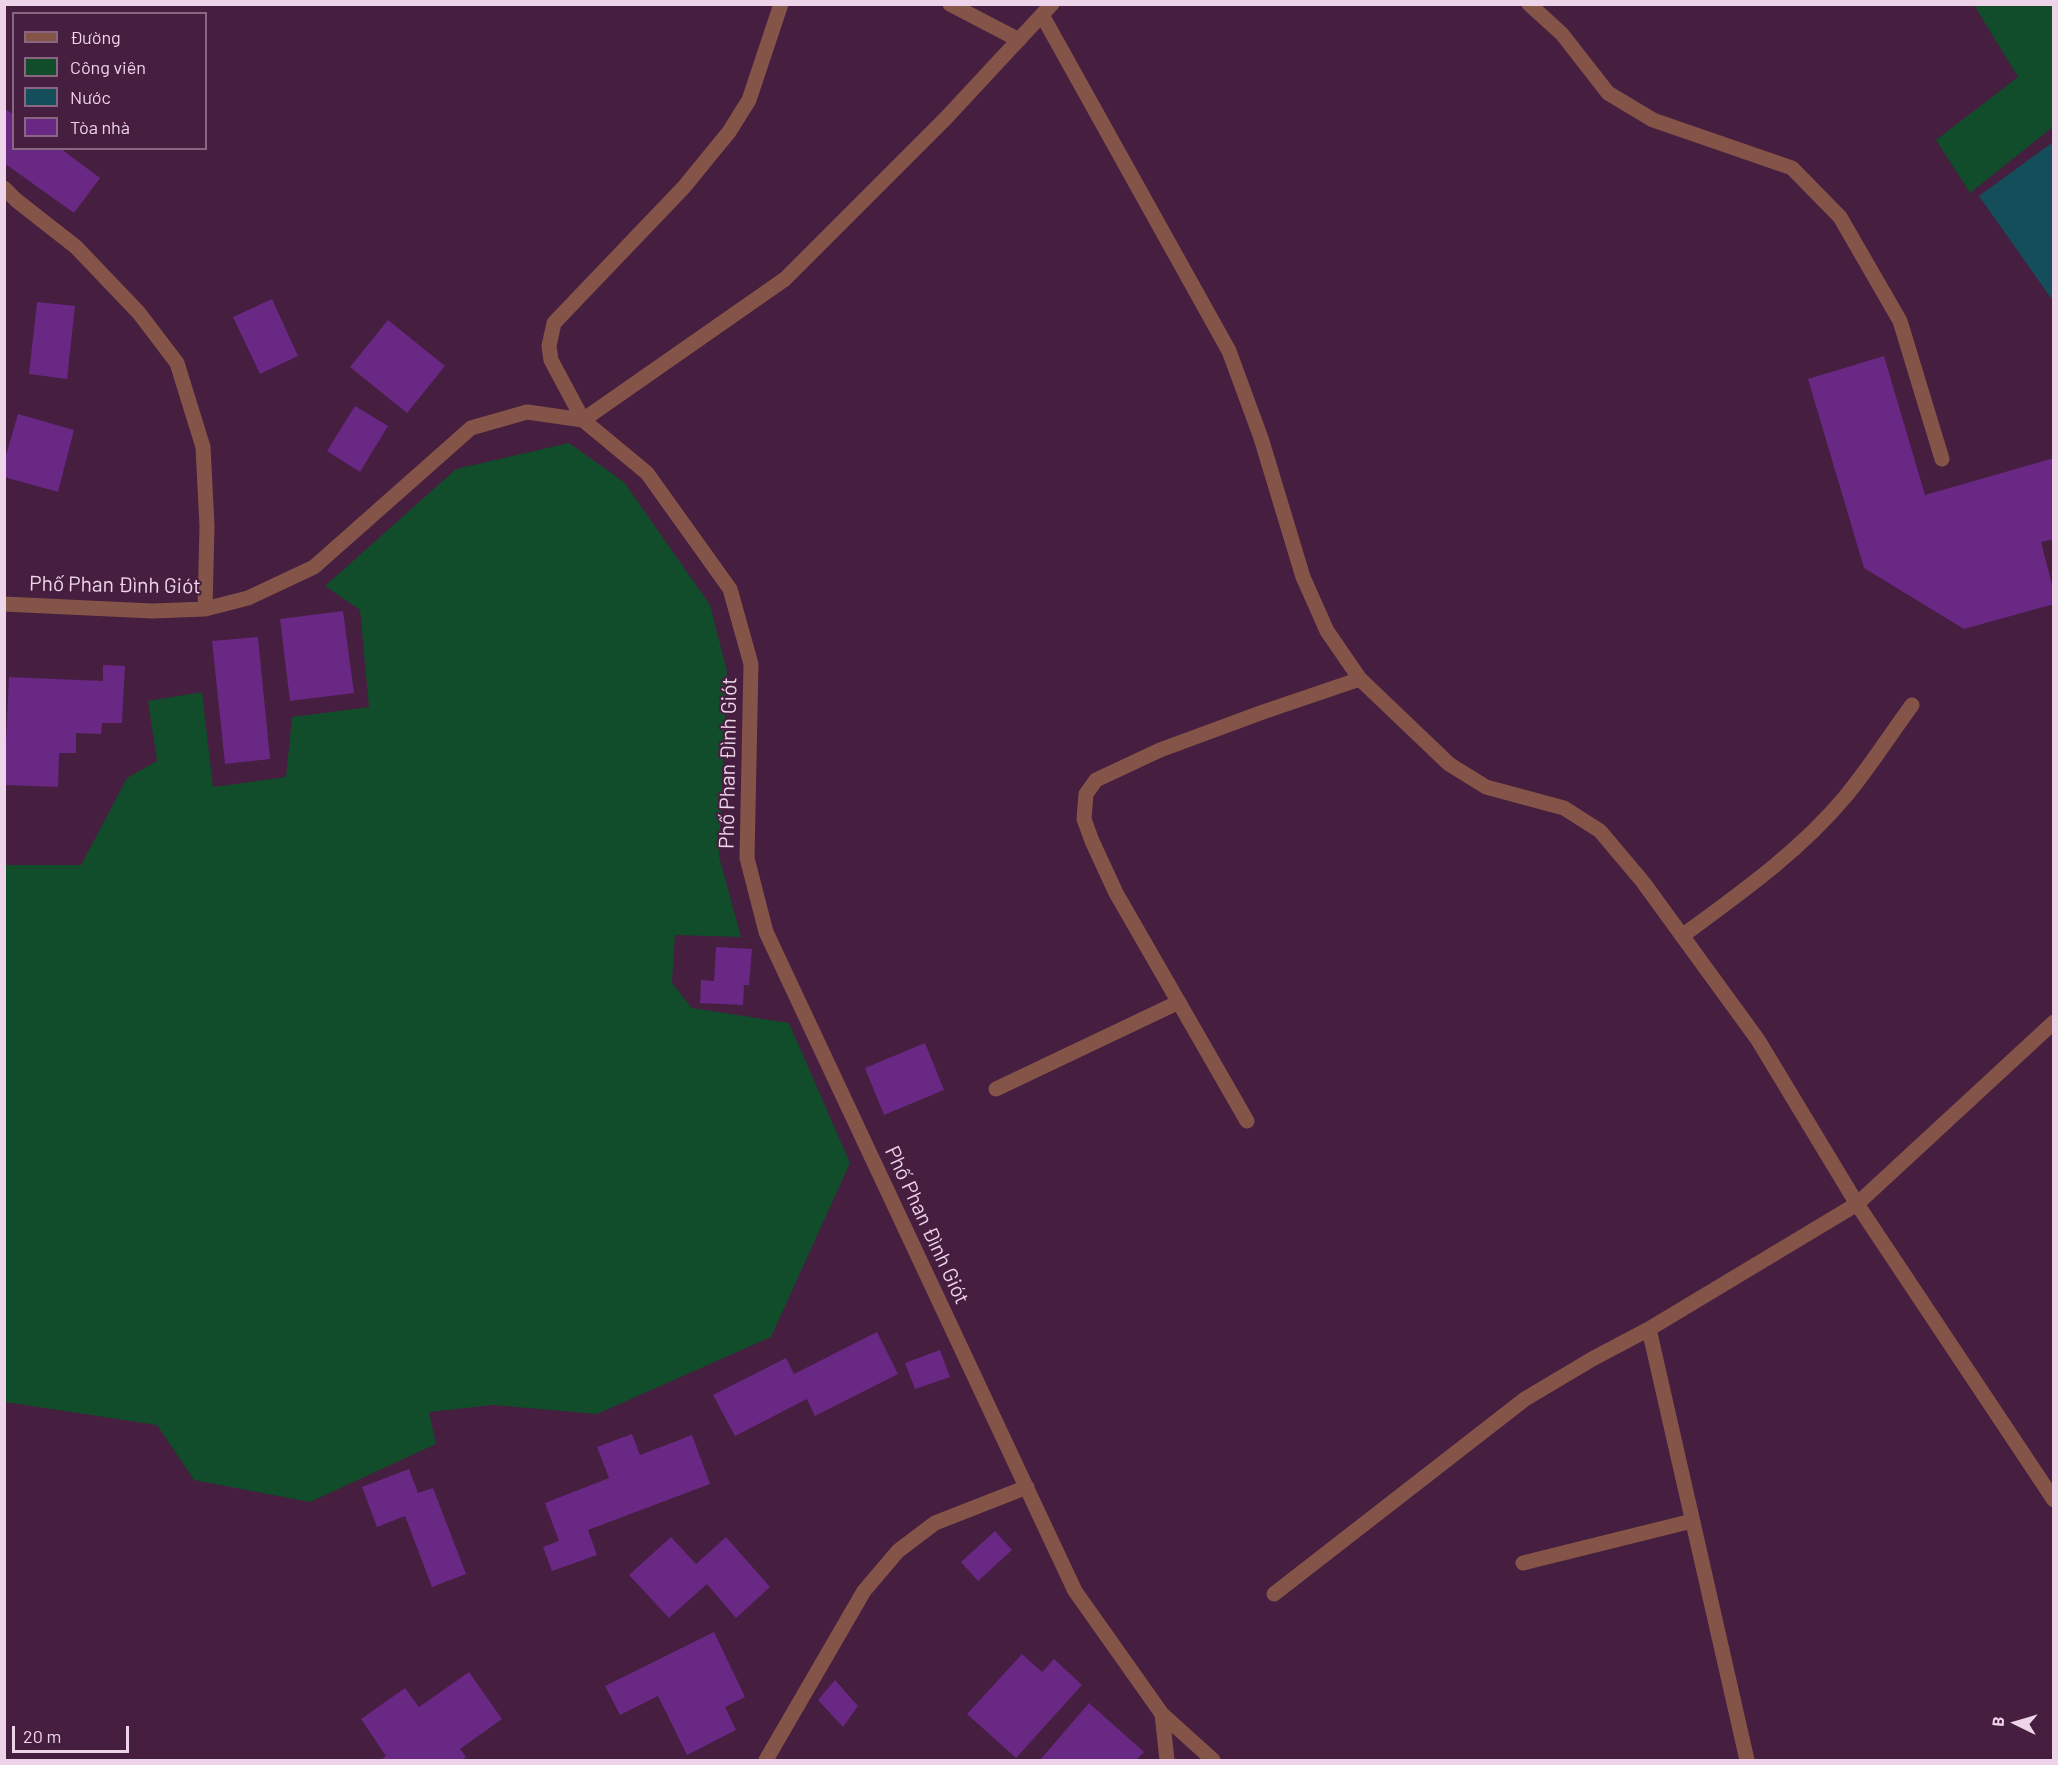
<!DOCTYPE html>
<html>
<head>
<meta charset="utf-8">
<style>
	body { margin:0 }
	#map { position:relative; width:2058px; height:1765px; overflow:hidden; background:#461e3f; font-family:Barlow,sans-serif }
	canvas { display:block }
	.frame { position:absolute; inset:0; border:6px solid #eed4e8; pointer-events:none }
	.legend { position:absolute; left:12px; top:12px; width:195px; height:138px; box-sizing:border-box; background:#461e3f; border:2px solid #896783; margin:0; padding:8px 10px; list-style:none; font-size:18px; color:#eed4e8 }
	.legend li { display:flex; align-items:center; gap:12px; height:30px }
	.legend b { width:30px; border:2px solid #896783 }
	.north { position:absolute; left:1986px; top:1693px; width:60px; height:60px; -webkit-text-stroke:4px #461e3f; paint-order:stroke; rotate:275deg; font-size:16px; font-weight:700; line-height:24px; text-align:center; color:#eed4e8 }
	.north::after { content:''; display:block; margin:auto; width:21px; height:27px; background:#eed4e8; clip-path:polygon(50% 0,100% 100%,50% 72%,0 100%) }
	.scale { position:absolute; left:12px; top:1726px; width:117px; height:27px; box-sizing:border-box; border:3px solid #eed4e8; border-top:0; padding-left:8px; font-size:18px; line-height:21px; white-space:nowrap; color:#eed4e8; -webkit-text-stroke:4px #461e3f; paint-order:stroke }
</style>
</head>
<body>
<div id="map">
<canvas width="2058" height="1765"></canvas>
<div class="frame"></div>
<ul class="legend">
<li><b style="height:8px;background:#855449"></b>Đường</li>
<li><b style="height:16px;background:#114c2b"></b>Công viên</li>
<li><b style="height:16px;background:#134e5a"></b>Nước</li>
<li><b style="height:16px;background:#692884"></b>Tòa nhà</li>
</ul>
<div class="north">B</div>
<div class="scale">20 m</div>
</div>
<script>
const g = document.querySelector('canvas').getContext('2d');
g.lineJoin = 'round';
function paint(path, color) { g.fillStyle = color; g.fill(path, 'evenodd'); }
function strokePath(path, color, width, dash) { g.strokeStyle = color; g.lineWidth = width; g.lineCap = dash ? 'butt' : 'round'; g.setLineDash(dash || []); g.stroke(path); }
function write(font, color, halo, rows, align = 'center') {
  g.font = font + ' Barlow,sans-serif'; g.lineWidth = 4.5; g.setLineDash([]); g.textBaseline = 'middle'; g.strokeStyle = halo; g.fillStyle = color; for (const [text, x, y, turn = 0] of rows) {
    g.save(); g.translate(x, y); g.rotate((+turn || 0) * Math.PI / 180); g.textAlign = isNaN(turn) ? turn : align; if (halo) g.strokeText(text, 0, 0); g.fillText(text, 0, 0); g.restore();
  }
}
const green = new Path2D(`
	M1974,5H2053L2054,126L1970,193L1936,140L2018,77Z
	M569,443L624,482L710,605L727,671L719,856L741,937L675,935L672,983L692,1008L789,1023L850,1163L771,1337L597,1414L493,1405L429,1412L436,1444L310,1502L194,1480L157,1425L5,1402V865H81L127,778L157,761L148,701L202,692L213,787L286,777L292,717L369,707L360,610L325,586L456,469Z`);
const water = new Path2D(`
	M2053,142V301L1979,196Z`);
const building = new Path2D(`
	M4,108L14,115V148H60L100,178L74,213L4,163Z
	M272,299L298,356L260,374L233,317Z
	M37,302L75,306L67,379L29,374Z
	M388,320L445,366L407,413L350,367Z
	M1884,356L1925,495L2054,458V539L2041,542L2054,593V604L1964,629L1864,568L1808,379Z
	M355,406L388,426L360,472L327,451Z
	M18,414L74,430L58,492L4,477V462Z
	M343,611L354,693L290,701L280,619Z
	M258,637L270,759L225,764L212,641Z
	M103,665L125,666L122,723H102L101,734L76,733V753H59L58,787L4,785L9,677L103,681Z
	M716,947L752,949L749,985H744L743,1005L700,1003L701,980L714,981Z
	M925,1043L944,1090L884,1115L865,1068Z
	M877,1332L898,1374L815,1416L807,1399L735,1436L713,1395L786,1358L794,1374Z
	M940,1350L950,1377L915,1389L905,1363Z
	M632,1434L640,1455L692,1435L710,1484L588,1530L597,1555L552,1571L543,1547L559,1541L545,1503L609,1478L597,1447Z
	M409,1469L418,1493L433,1488L466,1574L432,1587L405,1516L377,1527L362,1487Z
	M995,1531L1012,1550L978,1581L961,1562Z
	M671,1537L696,1564L726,1537L770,1587L736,1618L707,1584L669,1618L629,1575Z
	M714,1632L745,1697L725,1707L736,1730L687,1755L658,1696L620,1715L605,1686Z
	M1022,1654L1042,1672L1054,1659L1082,1685L1016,1758L967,1714Z
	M469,1672L502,1719L460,1749L466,1757L462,1760H380L386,1756L361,1719L405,1688L419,1707Z
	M835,1680L858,1706L843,1727L818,1700Z
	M1089,1703L1144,1752L1136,1760H1040Z`);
const minor = new Path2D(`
	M781,4L749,100L729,132L684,187L554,323L549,346L551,360L583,420L785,279L946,118L1052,4
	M950,4L1019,40
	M1529,4L1562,34L1608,93L1653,120L1792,168L1840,217L1900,321L1942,459
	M1042,15L1229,351L1261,438L1303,577L1327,631L1360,679L1449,764L1486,787L1564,808L1600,831L1643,882L1758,1040L1857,1204L2054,1500
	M4,188L16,200L76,247L139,313L177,363L203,447L207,526L205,609
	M4,604L152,611L205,609L248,598L314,567L471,428L527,412L583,420L647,473L730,589L751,664L747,858L766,932L1075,1591L1162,1714L1213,1760
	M1682,936C1739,894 1799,852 1845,797C1869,768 1890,735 1912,705
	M996,1089L1179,1002
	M1247,1121L1116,893L1092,841L1084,819L1086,794L1096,780L1160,750L1263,712L1360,679
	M1649,1329L1747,1760
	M1523,1563L1692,1521
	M1274,1594L1525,1399L1594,1358L1649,1329L1857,1204L2054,1022
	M1162,1714L1167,1760
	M766,1760L864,1591L898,1551L935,1523L1027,1487`);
const streetNames = [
	["Phố Phan Đình Giót",115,585,1],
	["Phố Phan Đình Giót",728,763,-89],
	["Phố Phan Đình Giót",927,1225,65]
];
paint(green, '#114c2b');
paint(water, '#134e5a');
paint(building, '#692884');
strokePath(minor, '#855449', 15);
write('21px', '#eed4e8', '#461e3f', streetNames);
</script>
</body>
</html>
